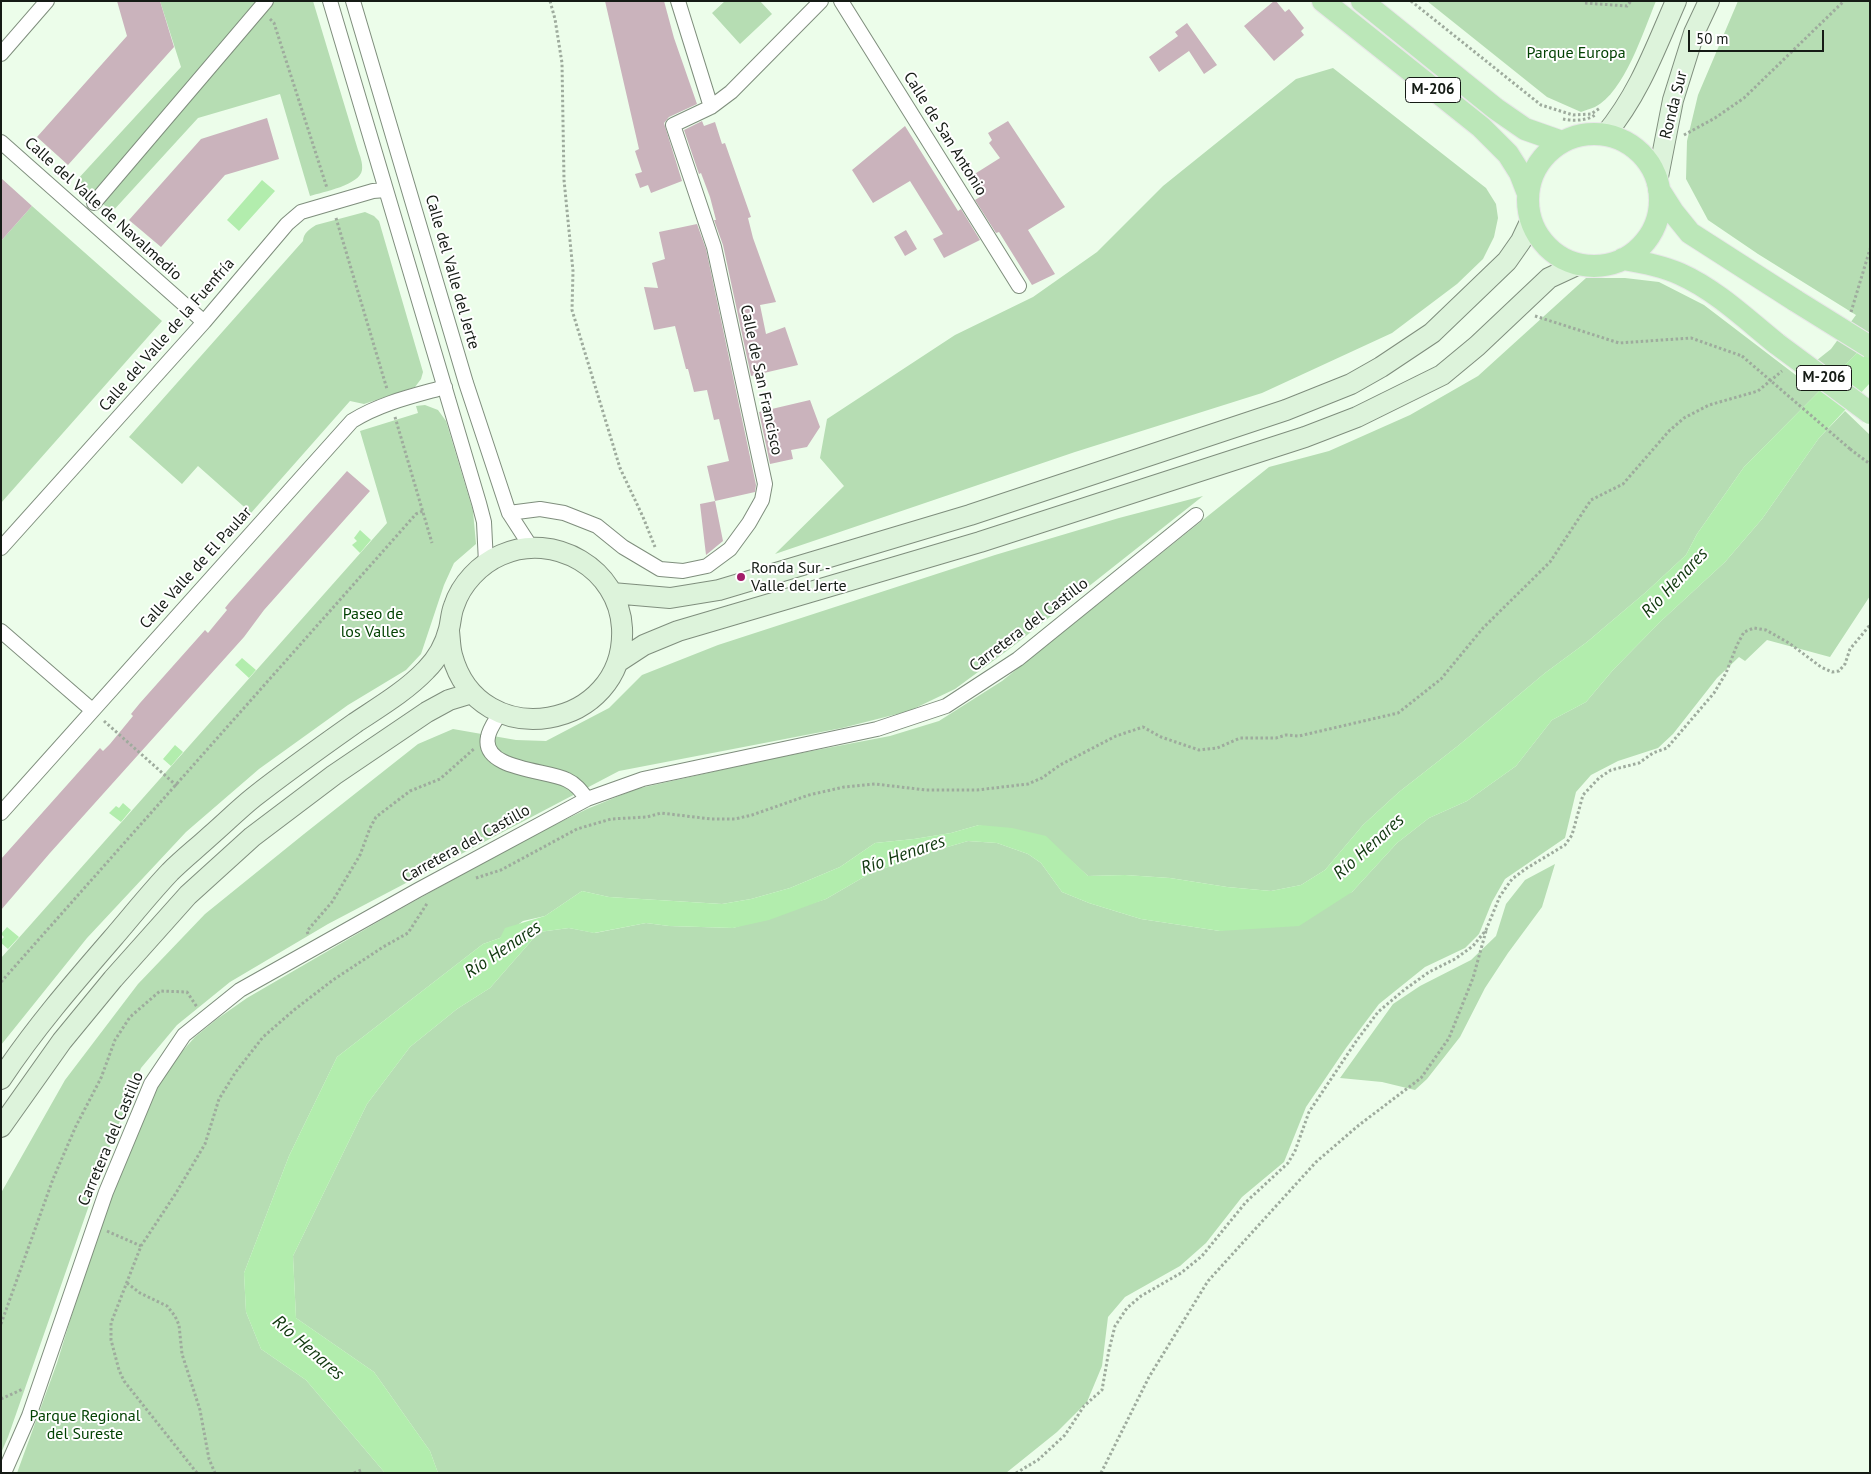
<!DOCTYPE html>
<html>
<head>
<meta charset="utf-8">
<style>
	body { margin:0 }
	#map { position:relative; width:1871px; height:1474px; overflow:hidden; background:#ecfdea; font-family:"PT Sans",sans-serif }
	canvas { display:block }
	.frame { position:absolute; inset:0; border:2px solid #151b15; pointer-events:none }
	.scale { position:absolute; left:1688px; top:30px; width:136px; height:22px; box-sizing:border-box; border:2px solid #151b15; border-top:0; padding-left:6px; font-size:15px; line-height:18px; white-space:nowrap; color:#151b15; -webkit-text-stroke:4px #fff; paint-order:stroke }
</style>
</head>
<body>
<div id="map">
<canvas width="1871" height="1474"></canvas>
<div class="frame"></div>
<div class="scale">50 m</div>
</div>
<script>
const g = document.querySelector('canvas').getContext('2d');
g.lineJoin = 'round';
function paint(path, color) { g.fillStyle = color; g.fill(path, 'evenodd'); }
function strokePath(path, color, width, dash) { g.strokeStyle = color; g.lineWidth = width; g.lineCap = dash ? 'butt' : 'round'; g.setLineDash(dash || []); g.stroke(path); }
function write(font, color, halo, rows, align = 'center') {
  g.font = font + ' "PT Sans",sans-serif'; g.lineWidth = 4; g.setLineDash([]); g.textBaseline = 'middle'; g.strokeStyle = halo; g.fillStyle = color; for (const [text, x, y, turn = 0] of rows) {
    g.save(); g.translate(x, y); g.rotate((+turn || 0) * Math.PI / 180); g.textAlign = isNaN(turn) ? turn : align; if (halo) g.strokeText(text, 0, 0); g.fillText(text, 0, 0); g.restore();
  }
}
const green = new Path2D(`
	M160,1H313L358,150C360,156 363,163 362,170C360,185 323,192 310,196L280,94L198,118L112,212L77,180L181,67Z
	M725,1H760L772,14L740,44L712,13Z
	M1427,1H1656C1644,30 1624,93 1595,107C1591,109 1585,110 1581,112L1547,97Z
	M1738,1H1870V340L1744,467L1697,534L1686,555L1646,592L1587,642L1545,673L1459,745L1399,792L1363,825L1325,870L1301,885L1271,891L1227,887L1170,878L1125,875L1088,876L1068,858L979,825L951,833L914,839L875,843L840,867L790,888L751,899L722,904L609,897L582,891L545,916L523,921L500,938L483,944L337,1057L289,1156L244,1273L246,1312L261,1349L306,1380L385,1473H17L57,1363L77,1298L115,1186L158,1086L177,1057L195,1037L217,1019L247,998L388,916L524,840L587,809L636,789L775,758L890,736L939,721L1002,681L1269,467L1329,451L1410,415L1478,376L1586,278H1625L1659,282L1704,305L1797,376L1831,349L1856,315L1758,254L1708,220L1686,179L1687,141L1698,95Z
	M1333,68L1486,188L1496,204L1498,218L1494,237L1483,259L1457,284L1392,333L1262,393L1075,452L775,554L844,486L820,458L827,419L955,335L1033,297L1097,252L1163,186L1296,79Z
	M32,206L162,321L1,503V241Z
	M365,212L374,216L379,221L423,372L421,379L415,387L364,404L350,401L251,513L198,466L182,484L129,437L303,241C303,233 310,229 316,225Z
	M425,405L438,410L446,421L473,511L476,544L454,563L444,585L421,654L406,670L348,705L259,769L186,832L87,938L1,1045V958L387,523L360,431L418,413L416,406Z
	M1845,411L1870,435V596L1830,657L1767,640L1745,661L1739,657L1717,678L1673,734L1658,748L1618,761L1591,775L1576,792L1565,838L1505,879L1492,902L1479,934L1465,948L1425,967L1379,1004L1346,1048L1306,1107L1284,1162L1242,1197L1206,1243L1180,1266L1125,1297L1108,1317L1102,1366L1087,1402L1057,1432L1006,1473H438L430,1451L374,1372L296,1318L293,1256L367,1104L410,1047L457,1009L490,988L539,932L569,928L595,933L646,923L669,926L733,928L826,899L869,874L920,855L968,841L997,843L1028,854L1041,863L1062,892L1089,903L1141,919L1220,931L1352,892L1397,843L1429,818L1467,801L1516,766L1552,720L1586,702L1613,670L1661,621L1725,562L1762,519L1819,438Z
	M1203,496L1012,647L955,689L909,711L842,728L619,771L328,924L230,982L177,1025L141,1068L108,1151L8,1437L1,1453V1193L65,1080L138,984L205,914L304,834L418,744L453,729L516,740L546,741L609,708L642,675L718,645L995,555L1119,518Z
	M1555,864L1542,907L1508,953L1485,988L1460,1037L1427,1079L1415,1090L1382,1082L1340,1078L1393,1004L1420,986L1471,960L1496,936L1506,904L1525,880Z`);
const water = new Path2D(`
	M262,180L275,191L239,231L227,220Z
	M1870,340V383L1819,438L1762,519L1725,562L1661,621L1613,670L1586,702L1552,720L1516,766L1467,801L1429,818L1397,843L1352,892L1299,926L1220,931L1141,919L1089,903L1062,892L1041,863L1028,854L997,843L968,841L920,855L869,874L826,899L769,920L733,928L669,926L646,923L594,933L569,928L539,932L490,988L457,1009L410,1047L367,1104L293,1256L296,1318L374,1372L430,1451L438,1473H385L306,1380L261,1349L246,1312L244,1273L289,1156L337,1057L483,944L500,938L505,928L545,916L582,891L609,897L722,904L751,899L790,888L840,867L875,843L914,839L951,833L979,825L1012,828L1046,836L1088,876L1125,875L1170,878L1227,887L1271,891L1301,885L1325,870L1363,825L1399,792L1459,745L1545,673L1587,642L1646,592L1686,555L1697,534L1744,467Z
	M360,530L371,540L360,553L352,545L357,541L354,538Z
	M242,658L256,670L249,678L235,665Z
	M175,745L183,752L171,766L163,759Z
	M123,803L131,810L121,822L109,813L116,806L119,808Z
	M7,927L19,937L8,949L1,943V940L4,937L1,934Z`);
const building = new Path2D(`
	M117,1H160L174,47L68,165L37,137L127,36Z
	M605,1H664L674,38L697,104L669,117L664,123L682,181L651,193L648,185L640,188L635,174L642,172L635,151L639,149Z
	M1274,1H1276L1285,12L1289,9L1304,28L1301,31L1304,35L1274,61L1244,26Z
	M1187,23L1217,65L1204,74L1189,51L1159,72L1149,57L1178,36L1175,32Z
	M267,118L279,159L225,175L161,247L129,220L201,139Z
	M702,121L704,126L715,122L722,144L725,143L751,217L748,218L753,238L776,302L760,305L766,334L785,327L798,365L751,376L723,245L714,220H716L710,197L701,173L699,174L684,130Z
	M1008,121L1065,207L1028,230L1055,274L1032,285L999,232L996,233L975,200L985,194L973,175L1000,158L989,143L992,140L988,133Z
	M905,126L958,211L961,209L980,240L944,258L933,239L943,234L910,181L873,203L852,170Z
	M1,178L32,206L1,241Z
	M697,224L706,249L756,485L755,492L715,501L707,466L729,461L719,419L714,420L707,390L694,392L688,369H686L675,326L654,330L644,287L658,288L652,263L665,259L659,232Z
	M906,230L917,249L905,256L894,237Z
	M810,400L820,427L807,447L791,450L793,459L770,464L759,412Z
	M347,471L370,491L264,610L244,637L50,853L1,910V859L100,748L103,751L110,744L133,716L131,714L140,703L205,630L208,633L217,622L227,610L225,608L229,603Z
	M715,501L723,541L706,555L700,504Z`);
const path = new Path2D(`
	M550,1L555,19L562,63L564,180L573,271L572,310L620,468L643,517L655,547
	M1411,1L1541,105L1573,115L1591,114L1600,108
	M1585,3L1627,6L1631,1
	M270,19L274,23L327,188
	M1563,119C1573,121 1586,121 1595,115
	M1684,135L1715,118L1744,98L1844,1
	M336,218L387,389
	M1851,312L1870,249
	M1535,316L1619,343L1691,338L1742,356
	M395,417L432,543
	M1850,449L1870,464
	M104,721L177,786
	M476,878L501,870L577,829L611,819L647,817L661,813L711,819H735L752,815L809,795L844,787L875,784L926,790H977L1028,784L1042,778L1060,765L1116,736L1143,727L1161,737L1199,750L1217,748L1240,738H1276L1286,735L1299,736L1398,713L1441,679L1483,628L1550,562L1591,500L1623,484L1669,431L1684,418L1709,405L1758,391L1782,371
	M308,934L307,931L332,902L360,855L370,828L376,817L410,791L440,779L475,748
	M1,982L416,514L423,511
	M107,1231L141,1246
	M127,1283L140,1293L167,1306L175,1316L179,1325L182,1354L200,1410L209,1459L215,1473
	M1,1324L53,1179L76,1126L101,1078L115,1040L130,1017L160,991L187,992L197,1007
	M1,1399L23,1389
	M197,1473L124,1381L119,1370L111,1340V1323L141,1246L176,1193L205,1144L219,1099L235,1073L263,1037L294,1010L333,980L383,947L408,933L428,902
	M354,1473L361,1470
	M1016,1473L1038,1460L1065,1435L1084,1406L1102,1390L1109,1350L1115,1326L1127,1308L1141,1296L1181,1273L1202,1256L1246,1202L1288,1163L1295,1151L1309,1112L1357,1040L1378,1012L1404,990L1429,972L1455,959L1473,946L1486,930L1500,896L1512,879L1527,868L1565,845L1572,835L1583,795L1599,778L1611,770L1639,763L1653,753L1667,748L1714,693L1726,673L1737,645L1744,632L1754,628L1766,630L1789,643L1821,667L1832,672L1839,671L1845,664L1850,649L1870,625
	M1101,1473L1149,1377L1208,1281L1316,1162L1359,1125L1421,1078L1449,1038L1473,978L1486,931`);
const street = new Path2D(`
	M330,1L479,503L484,522L486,563
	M353,1L466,383L509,513L531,547
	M678,1L711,107
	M841,1L1019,286
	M1,54L47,1
	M1,142L204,322
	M94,203L266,1
	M509,513L540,509L564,513L597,526L623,547L660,569L683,571L707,566L730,549L749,523L762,500L765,484L714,247L673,125L711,107L731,92L821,1
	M1,548L204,322L287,224L301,212L373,191L386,190
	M1,631L92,710
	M500,713C496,720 489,729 488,737C481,770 548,770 567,780C576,784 581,791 587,799
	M1,813L352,421C381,403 413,396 445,387
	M4,1473L29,1416L106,1192L151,1084L184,1035L240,990L418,890L587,799L643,779L877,729L946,706L1018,659L1196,515`);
const secondary = new Path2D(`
	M1605,135C1639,94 1655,49 1676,1
	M1657,182L1673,100L1694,33L1709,1
	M612,593L670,598L719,590L970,515L1286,410L1351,384L1381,367L1432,333L1507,261L1521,241L1530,222
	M618,662L644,645L678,631L980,542L1305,437L1357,417L1442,375L1477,346L1549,278L1577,265
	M1,1079C34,1029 73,984 112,939C131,917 150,893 170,872C183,859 197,848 210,836C225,823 239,809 254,797C287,771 321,747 355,723C379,707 406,691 426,670C438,658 445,645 449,629C451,621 451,613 454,606C461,584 480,564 501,555C554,531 619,569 622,628C627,730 479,756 452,655C450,648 450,639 449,631
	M1,1127L62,1041L113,979L188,895L252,837L334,775L427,712L449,700L472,693`);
const primary = new Path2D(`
	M1323,1L1481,127L1508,154L1520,173L1527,191
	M1362,1L1496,109L1525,129L1562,142
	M1528 200a66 66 0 1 1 132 0a66 66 0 1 1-132 0Z
	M1659,190L1673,212L1690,233L1796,301
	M1623,259C1642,262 1662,266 1680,274C1716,290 1746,319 1777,344`);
const pathBridge = new Path2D(`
	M1742,356L1850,449`);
const primaryBridge = new Path2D(`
	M1796,301L1870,347
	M1777,344L1870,413`);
const markers = [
	[741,577,5,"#a31d69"]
];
const shields = [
	[1433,90,55],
	[1824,378,55]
];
const shieldNames = [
	["M-206",1433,90],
	["M-206",1824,378]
];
const parkNames = [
	["Parque Europa",1576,53],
	["Paseo de",373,614],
	["los Valles",373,632],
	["Parque Regional",85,1416],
	["del Sureste",85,1434]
];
const streetNames = [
	["Ronda Sur",1674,105,-76],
	["Calle de San Antonio",945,134,58],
	["Calle del Valle de Navalmedio",103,209,42],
	["Calle del Valle del Jerte",452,272,74],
	["Calle del Valle de la Fuenfría",167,335,-49],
	["Calle de San Francisco",761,380,78],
	["Calle Valle de El Paular",196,568,-48],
	["Carretera del Castillo",1029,625,-37],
	["Carretera del Castillo",466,844,-29],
	["Carretera del Castillo",111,1139,-67]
];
const poiNames = [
	["Ronda Sur -",751,568],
	["Valle del Jerte",751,586]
];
const waterNames = [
	["Río Henares",1675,583,-47],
	["Río Henares",1369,847,-42],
	["Río Henares",903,855,-19],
	["Río Henares",503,950,-34],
	["Río Henares",308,1348,41]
];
paint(green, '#b6ddb3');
paint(water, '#b2edad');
paint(building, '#cab3bc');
strokePath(street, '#7f8e7d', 16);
strokePath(secondary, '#7f8e7d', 22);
strokePath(primary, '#e8e8e8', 24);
strokePath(path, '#9eab9d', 3, [2.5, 2.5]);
strokePath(street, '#fff', 14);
strokePath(secondary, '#ddf3db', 20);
strokePath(primary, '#bbe7b8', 22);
strokePath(primaryBridge, '#e8e8e8', 24, []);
strokePath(pathBridge, '#9eab9d', 3, [2.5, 2.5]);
strokePath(primaryBridge, '#bbe7b8', 22);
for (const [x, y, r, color] of markers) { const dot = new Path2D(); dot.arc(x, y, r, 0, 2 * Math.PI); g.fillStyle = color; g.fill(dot); strokePath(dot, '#fff', 2); }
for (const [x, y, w] of shields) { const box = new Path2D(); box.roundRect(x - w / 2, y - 12.5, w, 25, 4); g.fillStyle = '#fff'; g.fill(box); strokePath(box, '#151b15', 1); }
write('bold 15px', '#151b15', null, shieldNames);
write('16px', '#034203', '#fff', parkNames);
write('16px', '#151b15', '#fff', streetNames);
write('16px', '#151b15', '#fff', poiNames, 'left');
write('italic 18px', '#0f370d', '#fff', waterNames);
</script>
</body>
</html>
